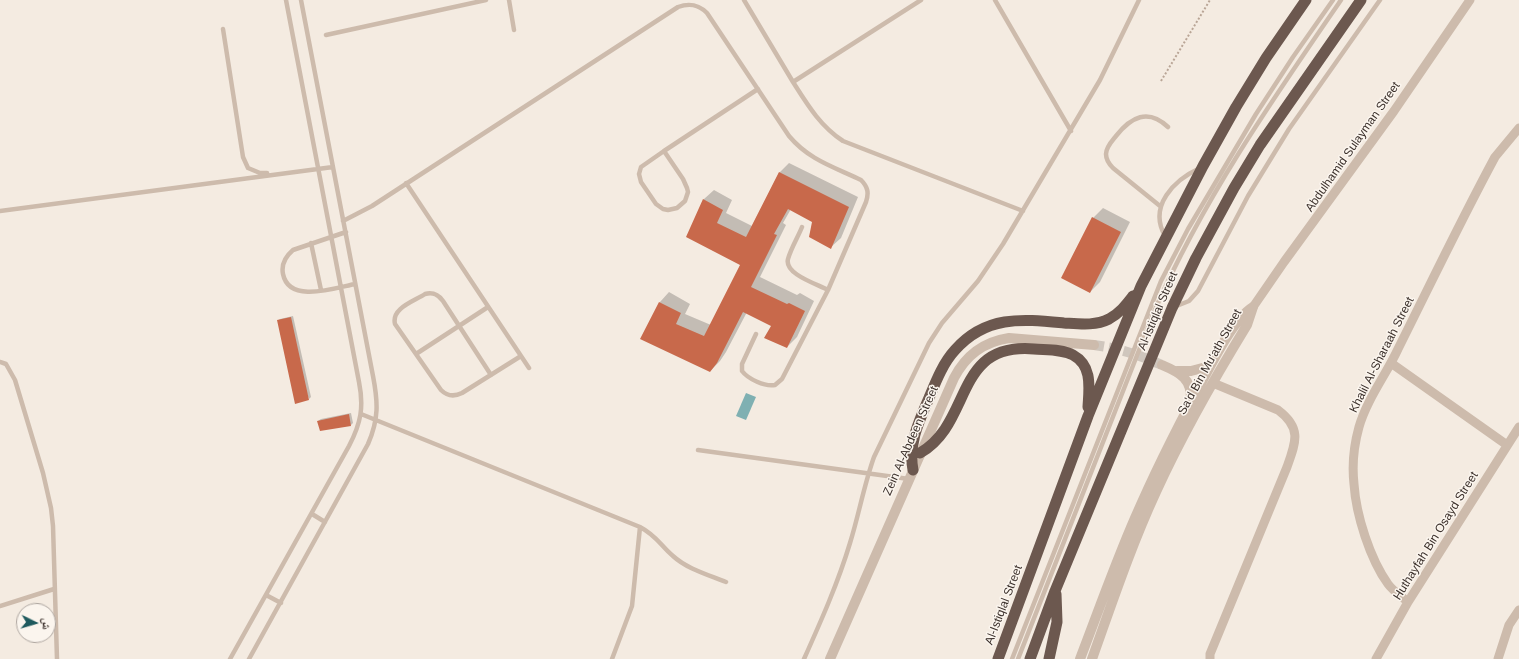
<!DOCTYPE html>
<html>
<head>
<meta charset="utf-8">
<style>
	body { margin:0 }
	#map { position:relative; width:1519px; height:659px; overflow:hidden; background:#f4ebe1; font-family:Arial,"Noto Naskh Arabic",sans-serif }
	canvas { display:block }
	.north { position:absolute; left:16px; top:603px; width:40px; height:40px; box-sizing:border-box; background:#fbf5ee; border:1px solid #aea6a0; border-radius:50%; rotate:95deg; font-size:11px; font-weight:700; line-height:16px; text-align:center; color:#3b302b }
	.north::after { content:''; display:block; margin:auto; width:14px; height:18px; background:#1f5a5e; clip-path:polygon(50% 0,100% 100%,50% 72%,0 100%) }
</style>
</head>
<body>
<div id="map">
<canvas width="1519" height="659"></canvas>
<div class="north">ش</div>
</div>
<script>
const g = document.querySelector('canvas').getContext('2d');
g.lineJoin = 'round';
function paint(path, color) { g.fillStyle = color; g.fill(path, 'evenodd'); }
function strokePath(path, color, width, dash) { g.strokeStyle = color; g.lineWidth = width; g.lineCap = dash ? 'butt' : 'round'; g.setLineDash(dash || []); g.stroke(path); }
function write(font, color, halo, rows, align = 'center') {
  g.font = font + ' Arial,sans-serif'; g.lineWidth = 3; g.setLineDash([]); g.textBaseline = 'middle'; g.strokeStyle = halo; g.fillStyle = color; for (const [text, x, y, turn = 0] of rows) {
    g.save(); g.translate(x, y); g.rotate((+turn || 0) * Math.PI / 180); g.textAlign = isNaN(turn) ? turn : align; if (halo) g.strokeText(text, 0, 0); g.fillText(text, 0, 0); g.restore();
  }
}
const water = new Path2D(`
	M746,393L756,397L746,420L736,416Z`);
const shadow = new Path2D(`
	M789,163L858,197L841,238L831,247L813,221L791,209L783,223L786,225L760,277L797,295L800,293L814,301L797,337L787,347L772,325L747,312L726,352L720,361L710,371L642,339L660,302L669,292L690,304L685,314L711,325L741,264L688,237L704,199L714,190L732,200L726,213L752,226L779,173Z
	M1103,208L1130,222L1100,282L1090,292L1093,218Z
	M293,316L311,397L309,399L278,321L280,319Z
	M351,413L353,423L351,425L318,421L321,419Z`);
const building = new Path2D(`
	M779,172L849,207L831,249L809,237L812,222L788,209L774,234L777,235L751,287L787,304L789,303L805,311L787,348L764,338L771,326L743,312L717,363L710,372L640,339L659,302L681,313L676,324L704,336L740,265L686,237L703,199L723,210L717,223L746,237Z
	M1092,217L1121,232L1090,293L1061,278Z
	M291,317L309,400L295,404L277,320Z
	M349,414L351,426L320,431L317,421Z`);
const tertiaryTunnel = new Path2D(`
	M1094,345C1118,348 1140,355 1162,365`);
const path = new Path2D(`
	M1161,81L1210,0`);
const service = new Path2D(`
	M509,0L514,30
	M744,0L793,82L921,0
	M995,0L1071,131
	M223,29L243,157L248,168L260,173H267
	M326,35L486,0
	M793,82C807,104 820,126 843,141L1023,211
	M664,151L683,179L687,188L688,192L685,201L677,208L668,210L663,209L656,204L641,182L639,174L641,167Z
	M664,151L758,89
	M406,183L529,368
	M1160,206L1113,168C1109,164 1106,160 1106,154C1106,147 1112,141 1116,136C1131,117 1148,108 1168,127
	M0,211L333,167
	M343,221L372,206L678,7C689,3 698,4 707,13L789,136C809,160 834,167 861,180C868,187 869,193 866,202L828,290L782,379L775,385C765,387 748,379 742,371V364L756,334
	M802,227C798,237 791,248 788,259C784,274 817,284 828,290
	M346,232L293,250C286,256 281,264 283,274C289,304 335,288 355,284
	M1165,236C1148,206 1174,180 1200,168
	M311,243L321,290
	M1174,307L1189,301L1198,291L1248,196L1289,129L1380,0
	M416,354L488,307
	M0,362L6,364L15,380L43,473L51,508L53,526L57,659
	M491,375L443,301C438,294 433,292 425,294C415,301 391,308 395,324L441,390C447,396 454,397 462,393L521,356
	M361,414L640,527C657,536 660,545 673,556C687,569 709,575 726,582
	M698,450L909,479
	M312,514L325,522
	M266,595L281,603
	M0,606L54,589
	M230,659L349,446C361,423 364,407 359,382L286,0
	M249,659L368,444C379,419 378,402 373,376L301,0
	M612,659L632,606L640,527
	M804,659C821,621 838,583 850,543C859,514 864,485 874,457L929,343L942,323L978,281L1003,244L1100,80L1139,0
	M1012,659L1161,281L1188,229L1256,114L1293,57L1333,0
	M1018,659L1154,312C1202,201 1272,100 1341,0`);
const minor = new Path2D(`
	M1253,307L1284,262L1394,111L1470,0
	M1391,363L1507,445
	M1408,602C1401,596 1393,591 1388,584C1370,559 1356,515 1354,484C1352,466 1354,445 1359,427C1367,399 1386,375 1398,349C1430,285 1461,220 1495,157L1519,128
	M1210,659V654L1287,467C1296,442 1302,428 1278,410L1213,383
	M1376,659L1408,602L1519,427
	M1498,659L1509,625L1519,610`);
const tertiary = new Path2D(`
	M1162,365C1181,373 1192,379 1191,401
	M1177,371H1191L1210,366
	M830,659L954,378C966,355 983,342 1009,338L1094,345
	M1080,659C1098,612 1115,564 1135,518C1154,474 1175,432 1198,389C1210,367 1232,320 1253,307
	M1092,659C1112,603 1131,546 1156,492C1182,435 1214,379 1247,325L1253,307`);
const trunk = new Path2D(`
	M920,453C973,423 953,342 1034,349C1047,350 1062,349 1073,355C1093,366 1089,388 1088,407
	M913,470C908,444 919,421 929,398C936,381 943,363 955,350C986,315 1022,319 1064,323C1080,324 1095,326 1109,319C1120,313 1126,305 1133,296
	M998,659L1088,416L1141,286L1203,166L1236,107L1266,58L1306,0
	M1030,659L1055,591L1172,308L1196,258L1234,188L1260,145L1361,0
	M1049,659L1057,622L1056,594`);
const streetNames = [
	["Abdulhamid Sulayman Street",1353,147,-55],
	["Al-Istiqlal Street",1158,311,-67],
	["Khalil Al-Sharaah Street",1382,355,-63],
	["Sa'd Bin Mu'ath Street",1210,362,-61],
	["Zein Al-Abdeen Street",911,441,-66],
	["Huthayfah Bin Osayd Street",1436,536,-58],
	["Al-Istiqlal Street",1004,605,-69]
];
paint(water, '#7fb0b2');
paint(shadow, '#0003');
paint(building, '#c8694b');
strokePath(tertiaryTunnel, '#cfc6bd', 10, [10, 5]);
strokePath(path, '#b9a596', 2, [2, 2]);
strokePath(service, '#cdbbac', 4.5);
strokePath(minor, '#cdbbac', 9);
strokePath(tertiary, '#cdbbac', 10);
strokePath(trunk, '#6c584f', 11);
write('12px', '#3b302b', '#fbf5ee', streetNames);
</script>
</body>
</html>
